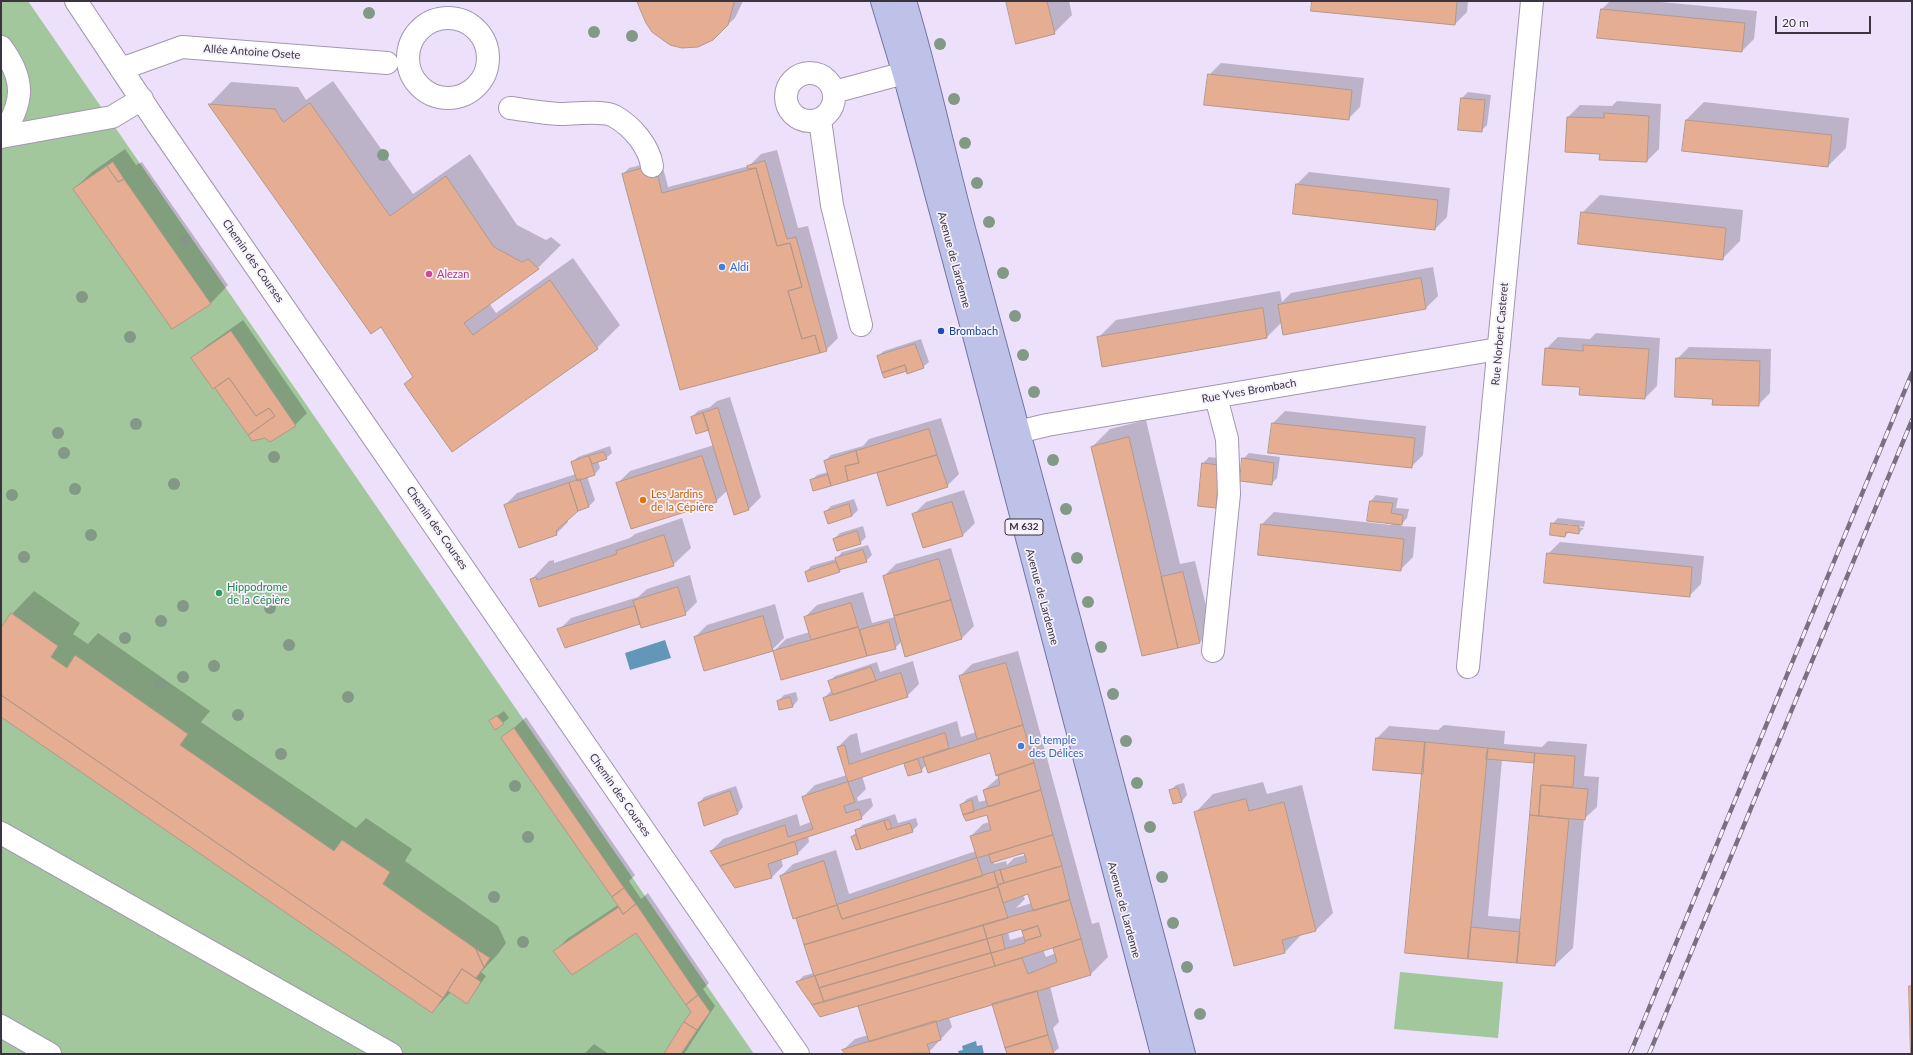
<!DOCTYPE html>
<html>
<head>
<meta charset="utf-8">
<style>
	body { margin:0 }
	#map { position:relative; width:1913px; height:1055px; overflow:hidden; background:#ede0fb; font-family:Lato,sans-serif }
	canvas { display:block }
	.frame { position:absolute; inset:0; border:2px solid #39343f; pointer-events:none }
	.scale { position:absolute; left:1775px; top:16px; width:96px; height:18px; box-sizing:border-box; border:2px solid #39343f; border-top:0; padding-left:5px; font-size:12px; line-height:14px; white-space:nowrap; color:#39343f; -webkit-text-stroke:3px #f6f1fc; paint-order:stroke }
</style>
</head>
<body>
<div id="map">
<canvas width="1913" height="1055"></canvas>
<div class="frame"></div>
<div class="scale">20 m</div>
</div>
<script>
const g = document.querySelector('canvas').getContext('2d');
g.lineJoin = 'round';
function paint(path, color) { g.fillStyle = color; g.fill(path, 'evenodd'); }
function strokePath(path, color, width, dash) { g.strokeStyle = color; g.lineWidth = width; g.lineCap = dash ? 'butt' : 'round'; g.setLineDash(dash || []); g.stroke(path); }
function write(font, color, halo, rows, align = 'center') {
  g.font = font + ' Lato,sans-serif'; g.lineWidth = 3.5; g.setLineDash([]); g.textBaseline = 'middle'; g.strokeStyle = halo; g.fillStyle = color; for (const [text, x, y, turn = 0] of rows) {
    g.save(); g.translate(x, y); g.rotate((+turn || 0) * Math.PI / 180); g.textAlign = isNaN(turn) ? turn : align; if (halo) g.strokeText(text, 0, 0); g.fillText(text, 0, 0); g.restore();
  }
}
const green = new Path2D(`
	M1,1H28L754,1054H1Z
	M1400,972L1503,982L1498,1038L1394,1029Z`);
const water = new Path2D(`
	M665,640L671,658L630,670L625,653Z
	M976,1041L977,1046L982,1045L984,1054H959L958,1051L963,1050L962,1046Z`);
const shadow = new Path2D(`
	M638,1H743L735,18L722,30L676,45L664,41L653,31Z
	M1007,1H1069L1072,15L1054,33Z
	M1313,1H1468L1467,12L1455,24Z
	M1610,1H1650L1757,11L1754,39L1742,51L1602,9Z
	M1221,63L1364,78L1360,107L1348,119L1209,75Z
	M333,81L413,194L470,154L517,225L546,240L551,237L561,245L538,268L489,303L496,313L573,258L620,325L597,348L405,384L413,376L381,326L209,105L231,82L298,87L306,100Z
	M1468,92L1491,95L1487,125L1481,131L1459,129L1462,98Z
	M1617,101L1661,104L1659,149L1647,161L1601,153L1567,151L1568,117L1580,105L1612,106Z
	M1704,102L1849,118L1846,148L1828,166L1683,150L1686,120Z
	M125,149L136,165L142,162L228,285L211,303L172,328L74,189L92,172Z
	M777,150L798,228L808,226L838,338L826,350L623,174L629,168L661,160L668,187L749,166L761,154Z
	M1309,172L1450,188L1447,217L1435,229L1297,184Z
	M1600,195L1743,210L1740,241L1722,259L1582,213Z
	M1433,267L1438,296L1426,308L1282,322L1267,337L1103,366L1098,338L1116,320L1280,291L1282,302L1291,293Z
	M243,320L307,413L295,425L217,388L220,384L193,359L205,347Z
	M1596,333L1660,338L1657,386L1645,398L1581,387L1546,349L1558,337L1590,339Z
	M921,339L929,362L923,367L884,377L878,356L884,351Z
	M1689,347L1771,349L1770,393L1758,405L1714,398L1677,359Z
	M730,397L761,497L749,509L728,490L716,501L618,483L630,471L714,445L709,428L692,417L698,411L710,407L717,401Z
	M1285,411L1426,426L1423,455L1411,467L1270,452L1273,423Z
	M941,418L959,474L947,486L887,505L877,471L811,481L817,475L828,472L825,461L831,455L863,446L869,439Z
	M1146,420L1180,564L1195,561L1212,630L1200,642L1143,655L1092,447L1110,429Z
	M610,446L612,453L606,458L598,461L600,468L595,474L587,476L595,500L589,506L577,510L567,519L568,522L556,534L505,505L517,493L576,474L572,462L578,457Z
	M1249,453L1280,457L1277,478L1271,484L1243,459Z
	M1209,457L1225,459L1221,501L1215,507L1203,463Z
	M964,490L975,523L963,535L924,546L914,514L926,502Z
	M1376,495L1398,498L1396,508L1409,509L1407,518L1400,526L1416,527L1413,557L1401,569L1262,524L1274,512L1391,525L1392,523L1371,501Z
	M854,499L858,510L852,516L829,523L825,512L831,506Z
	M682,518L691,548L673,565L540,606L532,579L549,561L554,560V563L630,538L635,534Z
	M1558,518L1585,521L1584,527L1568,524V526L1584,528L1579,533L1569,532L1565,536L1552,524Z
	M863,526L866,537L860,543L834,539L840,533Z
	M1560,542L1704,556L1701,584L1689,596L1548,554Z
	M868,545L872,555L866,561L809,581L806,572L811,566L836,559L842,552Z
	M951,548L974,626L962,638L906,656L902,641L895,648L866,655L774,651L786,639L810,632L805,617L817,605L863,592L872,623L895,617L884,576L896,564Z
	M690,575L697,602L685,614L559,630L571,618L638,597L647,589Z
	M34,591L80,623L73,634L88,644L98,633L210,711L201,722L356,828L366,818L412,849L405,861L498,926L506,943L498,954L481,972L486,976L472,996L467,1002L451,992L432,1012L1,716V630L12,614Z
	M775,604L784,638L772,650L695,637L707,625Z
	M1018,651L1092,924L1099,922L1108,957L1091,974L1050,986L1059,1022L1053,1028L1059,1048L1053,1053L1008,1054L993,1004L949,1017L952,1027L929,1052L922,1054H846L843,1050L855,1039L868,1035L859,1006L862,1003L798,982L803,976L814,973L797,917L781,876L793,864L836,850L849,894L976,851L971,836L983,824L990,822L988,814L966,820L961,805L967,799L977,795L979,802L987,800L984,790L999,777L991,752L926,765L921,771L905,764L908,762L862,776L866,789L857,798L858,801L871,798L873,806L861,818L808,836L809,842L797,854L781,859L783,866L771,878L736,887L711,851L723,839L797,814L800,826L811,822L803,797L815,785L847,775L838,747L850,735L857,733L861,753L957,721L961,737L976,732L960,676L972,664ZM1025,852L1026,855L1014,858L1007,865L1006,861L994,864V862ZM1029,893L1032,903L1016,908L1025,899L1023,895ZM1022,928L1024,936L1010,940L1008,932ZM1057,945L1054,948L1056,953L1046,957L1043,950Z
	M913,661L919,684L907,696L824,698L832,690L829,682L835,676L877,662L880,672Z
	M796,692L798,700L793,706L778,701L784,695Z
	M504,711L509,718L496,728L490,721Z
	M526,717L635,875L629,881L641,899L648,893L709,983L703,989L715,1006L684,1054H665L692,1012L636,931L555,951L567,939L618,905L503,738Z
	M1444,725L1505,731L1504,744L1542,747L1548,741L1587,744L1584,776L1599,777L1597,807L1584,819L1573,948L1555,965L1406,952L1423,773L1377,738L1389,726L1438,730ZM1502,760L1534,762L1535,761L1522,919L1488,916Z
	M1263,782L1267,794L1302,785L1333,913L1316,930L1302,934L1285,952L1196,812L1213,794Z
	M1184,783L1187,795L1182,801L1170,791L1176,785Z
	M736,786L743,807L738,813L699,803L704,797Z
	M895,814L898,823L916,818L918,825L912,831L857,849L852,837L862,825Z
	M594,1044L609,1054H584Z`);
const building = new Path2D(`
	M637,1H733L734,3L728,25L713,40L698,47L682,48L670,45L652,32L646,23Z
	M1006,1H1047L1055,34L1016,44Z
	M1312,1H1457L1455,25L1311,11Z
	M1601,9L1745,23L1742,52L1597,38Z
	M1208,74L1352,90L1349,120L1204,105Z
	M1461,98L1485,100L1482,132L1458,130Z
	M310,103L390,216L446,176L494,247L522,262L528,259L539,269L464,323L473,335L550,280L598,349L452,452L404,384L413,377L381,327L371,334L208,104L275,109L283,122Z
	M1604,113L1649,116L1647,162L1599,160L1600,154L1565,152L1567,117L1604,118Z
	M1686,120L1832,135L1828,167L1682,151Z
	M765,161L787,239L796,237L827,351L820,353L815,335L802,339L788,291L802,287L790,243L777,246L756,168L748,169L747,166Z
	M113,162L124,179L118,182L107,166Z
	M655,165L662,193L756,168L777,246L790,243L802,287L788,291L802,339L815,335L820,353L680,390L622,174Z
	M107,166L118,182L124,179L211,304L172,329L73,189Z
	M1296,184L1438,200L1435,230L1293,214Z
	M1581,212L1726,228L1723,260L1578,244Z
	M1421,278L1426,309L1283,335L1278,305Z
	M1263,308L1267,338L1102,367L1097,337Z
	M231,331L296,426L270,442L265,438L252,441L248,435L275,416L269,408L256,416L229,378L213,389L191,358Z
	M915,344L924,368L907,374L905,365L882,373L877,356Z
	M1583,345L1649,349L1645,399L1579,395L1580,387L1542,385L1545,348L1583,351Z
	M1676,358L1760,361L1759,406L1712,405L1713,399L1675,397Z
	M905,365L907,371L884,378L882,373Z
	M229,378L256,416L269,408L275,416L248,435L215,388Z
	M718,408L749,510L734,515L703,413Z
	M703,413L709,430L696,434L691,417Z
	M1272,423L1415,438L1412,468L1268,453Z
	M929,429L937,455L848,481L845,466L859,463L856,451Z
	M1129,437L1178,648L1142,656L1091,447Z
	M856,451L859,463L845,466L848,481L831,486L824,461Z
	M604,452L607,459L592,464L589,456Z
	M937,455L948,487L887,506L877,473Z
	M589,456L595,475L577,481L571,462Z
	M702,456L717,502L631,529L616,483Z
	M1242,458L1274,463L1272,485L1240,481Z
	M1202,463L1220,465L1216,508L1198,506Z
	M828,475L831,486L813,491L810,480Z
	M580,479L589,507L578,511L569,483Z
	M569,483L578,511L556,531L557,535L519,548L504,505Z
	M1370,501L1393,503L1391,513L1403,515L1402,525L1367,521Z
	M952,502L963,536L923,548L912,514Z
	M849,504L852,516L828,524L824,512Z
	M1551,523L1579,526V534L1566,532L1565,537L1550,535Z
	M1261,524L1404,539L1401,571L1258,555Z
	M857,531L861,544L837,551L833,539Z
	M664,535L674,566L539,607L530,579L536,577L537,580L617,554L616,551Z
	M863,550L867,562L839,570L835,558Z
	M1547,553L1692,567L1690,597L1544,583Z
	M939,559L951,600L894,616L883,576Z
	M836,562L840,572L808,582L805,572Z
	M1183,572L1200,643L1178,648L1161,577Z
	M678,587L686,615L641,628L633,601Z
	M951,600L962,639L905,657L894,616Z
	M851,603L858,627L811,640L804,617Z
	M635,606L640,624L565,648L557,629Z
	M11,613L58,646L51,657L67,668L75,655L188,734L180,745L334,851L342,840L390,872L383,884L476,949L484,967L476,978L462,969L443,998L1,695V628Z
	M763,616L773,651L704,671L694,637Z
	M889,622L896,649L867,656L860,630Z
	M858,627L867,656L781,680L773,651Z
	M1006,663L1023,725L977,739L959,676Z
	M871,667L876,681L833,695L828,681Z
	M901,673L908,697L830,721L823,698Z
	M1,695L443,998L432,1013L1,717Z
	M790,697L793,707L779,710L777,701Z
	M497,716L504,724L495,730L489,721Z
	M1023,725L1034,763L996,776L990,753L928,773L923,758Z
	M514,728L624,888L612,897L501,738Z
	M945,733L949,748L848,782L837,747L845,745L849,764Z
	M1376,738L1425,742L1423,774L1373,770Z
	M1425,742L1488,748L1468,959L1405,953Z
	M1488,748L1535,753L1534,763L1486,759Z
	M1535,753L1575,756L1573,787L1541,785L1539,816L1530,815Z
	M918,759L922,772L908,776L904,764Z
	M1034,763L1041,790L988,807L983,790L1000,785L998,775Z
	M848,782L855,802L844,806L846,813L859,809L862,819L720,866L710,851L785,825L788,837L813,829L802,797Z
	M1541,785L1588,789L1585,820L1539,816Z
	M1178,788L1182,802L1173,804L1169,790Z
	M1041,790L1053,835L977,858L970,836L991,830L987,815L966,821L963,815Z
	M730,791L738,814L704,826L698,803Z
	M1246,799L1249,811L1284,802L1316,931L1282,940L1285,953L1234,966L1194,812Z
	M972,800L974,812L963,815L960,805Z
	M1530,815L1569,819L1555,966L1517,963Z
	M889,820L892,828L887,830L884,821Z
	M884,821L887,830L910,823L913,832L861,849L855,830Z
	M856,835L861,849L856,850L851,837Z
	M1053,835L1062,866L1004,883L1000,870L1027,862L1024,853L991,863L989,855Z
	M795,842L798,854L768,864L772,878L735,888L720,866Z
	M977,858L983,876L842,919L837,905Z
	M824,861L837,905L793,919L780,876Z
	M1062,866L1070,900L1033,911L1028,894L1003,903L998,885Z
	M1000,870L1004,883L998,885L994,872Z
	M994,872L998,887L804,945L796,918L837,905L842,919Z
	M998,887L1008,918L814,976L804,945Z
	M624,888L636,904L623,914L612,897Z
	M1070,900L1081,939L995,966L991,953L1025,943V941L1041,936L1038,926L1022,931L1021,929L987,939L983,925Z
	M636,904L698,995L686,1005L636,933L572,975L553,951L619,907L623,914Z
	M983,925L987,939L819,988L815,976Z
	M1038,926L1041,936L1025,941L1022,931Z
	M1471,927L1520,932L1517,963L1468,959Z
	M1002,935L1005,949L991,953L987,939Z
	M987,939L991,953L824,1002L819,988Z
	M1081,939L1091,975L869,1042L858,1006L1022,958L1028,974L1057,962L1053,948Z
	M476,949L490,958L484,967Z
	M991,953L995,966L820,1017L812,1005Z
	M462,969L481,982L467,1004L448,991Z
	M815,976L824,1002L812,1005L796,982Z
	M1909,986H1912V1054H1911Z
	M1037,991L1048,1035L1005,1048L992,1004Z
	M698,995L710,1012L697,1030L684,1022L691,1012L686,1005Z
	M936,1021L941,1040L927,1044L930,1053L845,1054L842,1050Z
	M684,1022L697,1030L681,1054H664Z
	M1048,1035L1054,1054H1007L1005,1048Z`);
const minor = new Path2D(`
	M76,1L157,123L798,1054
	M408 58a40 40 0 1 1 80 0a40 40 0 1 1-80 0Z
	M1,47C26,80 24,103 1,137
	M121,69L182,47L387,63
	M786 97a24 24 0 1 1 48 0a24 24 0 1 1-48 0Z
	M834,92L923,68
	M510,108C526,110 543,113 559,114C572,114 603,110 614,116C632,126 649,146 652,166
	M820,120L832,205L861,325
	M1,137L112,117L142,99
	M1001,436L1047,425L1498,349
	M1213,651L1229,494L1227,439L1216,397
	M1468,667L1532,1
	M1,833L391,1054
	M1,1026L50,1054`);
const major = new Path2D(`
	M882,1L904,74L975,339L1162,1054
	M905,1C929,80 945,160 967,240C1041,511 1113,782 1184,1054`);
const rail = new Path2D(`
	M1630,1054L1912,373
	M1649,1054L1912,420`);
const trees = [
	[369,13],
	[594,32],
	[632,36],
	[940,44],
	[954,99],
	[965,143],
	[383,155],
	[977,183],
	[989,222],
	[185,241],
	[1003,273],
	[82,297],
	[1015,316],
	[130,337],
	[1023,355],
	[1034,392],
	[136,424],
	[58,433],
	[64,453],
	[274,457],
	[1053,460],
	[174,484],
	[75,489],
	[12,495],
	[1066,509],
	[91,535],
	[24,557],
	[1077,558],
	[1088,602],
	[183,606],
	[270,608],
	[161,621],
	[125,638],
	[289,645],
	[1101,647],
	[214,666],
	[183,677],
	[160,684],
	[1113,694],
	[348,697],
	[238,715],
	[1126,741],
	[281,754],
	[1137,783],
	[515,786],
	[1150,827],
	[528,837],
	[1162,877],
	[494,897],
	[1173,923],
	[523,942],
	[1187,967],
	[1200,1014]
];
const markers = [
	[722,267,4,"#3f7fe0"],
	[429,274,4,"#d1479c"],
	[941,331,4,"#1a4fb4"],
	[643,500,4,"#e8710a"],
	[219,593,4,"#2e9e5b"],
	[1021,746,4,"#3f7fe0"]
];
const shields = [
	[1024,527,38]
];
const shieldNames = [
	["M 632",1024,527]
];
const streetNames = [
	["Allée Antoine Osete",252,52,4],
	["Avenue de Lardenne",954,260,75],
	["Chemin des Courses",253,261,55],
	["Rue Norbert Casteret",1500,334,-85],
	["Rue Yves Brombach",1249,391,-10],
	["Chemin des Courses",437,528,55],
	["Avenue de Lardenne",1042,597,75],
	["Chemin des Courses",620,795,55],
	["Avenue de Lardenne",1124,910,75]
];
const shopNames = [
	["Aldi",730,267],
	["Le temple",1029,740],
	["des Délices",1029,753]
];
const hotelNames = [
	["Alezan",437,274]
];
const transitNames = [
	["Brombach",949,331]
];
const foodNames = [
	["Les Jardins",651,494],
	["de la Cépière",651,507]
];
const leisureNames = [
	["Hippodrome",227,587],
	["de la Cépière",227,600]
];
paint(green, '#a3c79d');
paint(water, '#6397b9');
paint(shadow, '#0003');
paint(building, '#e5ad92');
strokePath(building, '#b3988a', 1);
strokePath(minor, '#a397b0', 24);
strokePath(major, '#7374a3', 24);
strokePath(minor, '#fff', 22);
strokePath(major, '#bec1e8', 22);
strokePath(rail, '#797182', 4.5);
strokePath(rail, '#f6f1fc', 3, [9]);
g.fillStyle = '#829985';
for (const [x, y] of trees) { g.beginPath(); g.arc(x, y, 6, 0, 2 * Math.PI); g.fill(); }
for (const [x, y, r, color] of markers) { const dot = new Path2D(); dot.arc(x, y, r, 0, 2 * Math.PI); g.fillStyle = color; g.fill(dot); strokePath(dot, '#f6f1fc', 1.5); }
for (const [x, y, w] of shields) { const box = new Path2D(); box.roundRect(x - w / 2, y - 8, w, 16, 3); g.fillStyle = '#f6f1fc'; g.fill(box); strokePath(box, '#39343f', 1); }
write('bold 10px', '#39343f', null, shieldNames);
write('11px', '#39343f', '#f6f1fc', streetNames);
write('11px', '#366cbe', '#f6f1fc', shopNames, 'left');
write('11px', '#b23c85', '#f6f1fc', hotelNames, 'left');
write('11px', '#164399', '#f6f1fc', transitNames, 'left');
write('11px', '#c56008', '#f6f1fc', foodNames, 'left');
write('11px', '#27864d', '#f6f1fc', leisureNames, 'left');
</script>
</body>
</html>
